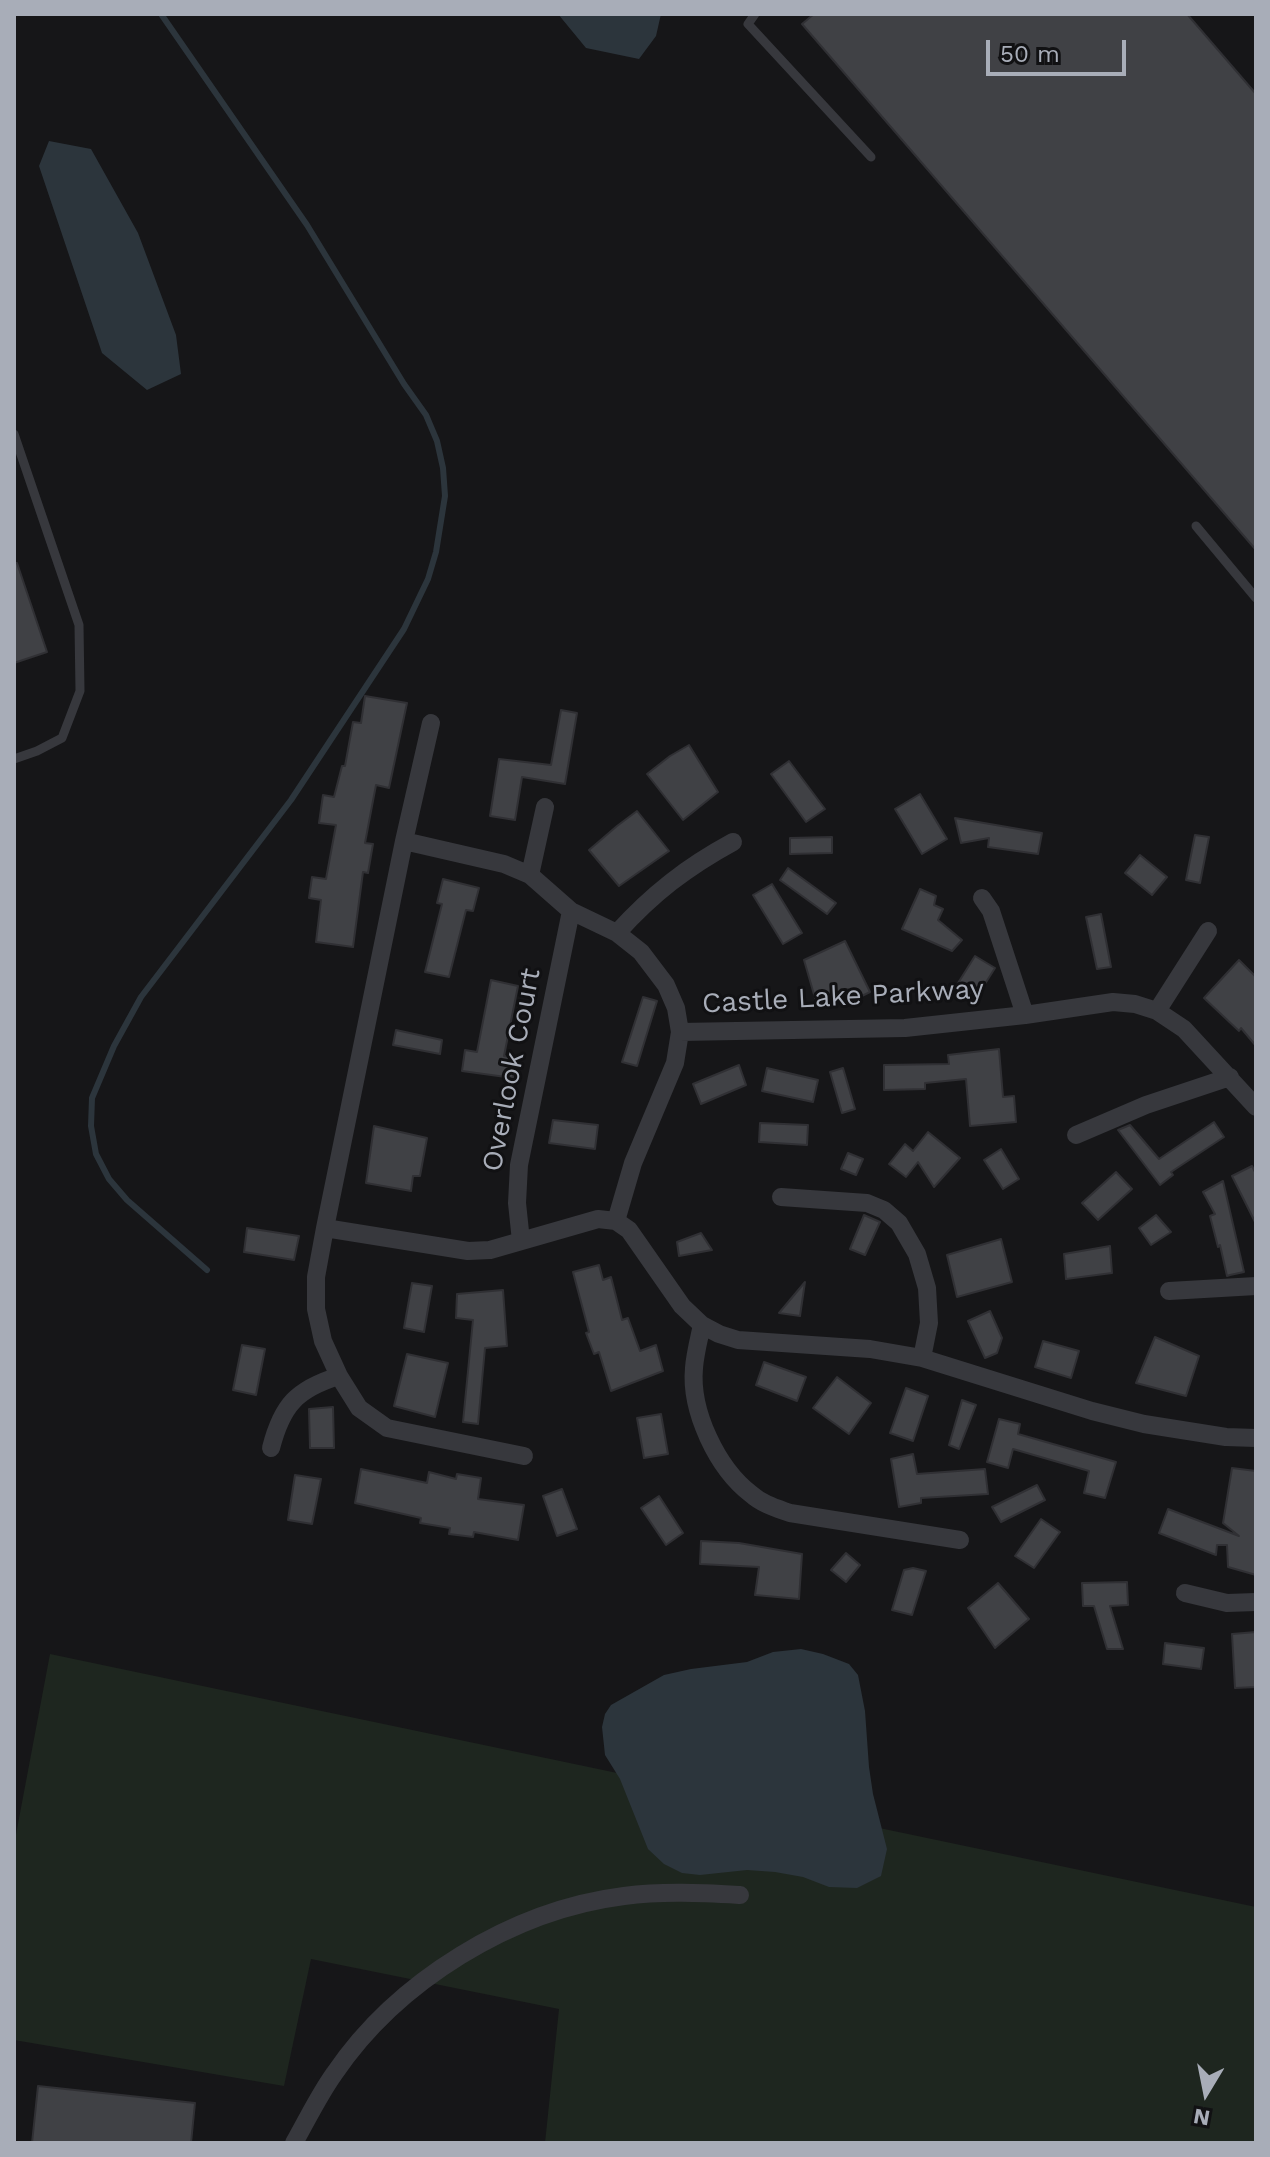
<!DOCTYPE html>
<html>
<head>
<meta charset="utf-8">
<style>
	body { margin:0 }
	#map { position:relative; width:1270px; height:2157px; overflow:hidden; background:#161618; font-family:"Work Sans",sans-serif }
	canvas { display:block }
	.frame { position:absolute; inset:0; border:16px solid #a8adb8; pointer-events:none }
	.north { position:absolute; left:1166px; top:2053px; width:80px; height:80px; -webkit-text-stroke:6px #111113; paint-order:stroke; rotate:190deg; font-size:22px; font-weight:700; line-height:32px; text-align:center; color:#a8adb8 }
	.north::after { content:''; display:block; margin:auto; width:28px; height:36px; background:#a8adb8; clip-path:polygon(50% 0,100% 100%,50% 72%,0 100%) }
	.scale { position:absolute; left:986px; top:40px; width:140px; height:36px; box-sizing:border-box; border:4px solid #a8adb8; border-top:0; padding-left:10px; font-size:24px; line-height:28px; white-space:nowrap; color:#a8adb8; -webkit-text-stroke:6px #111113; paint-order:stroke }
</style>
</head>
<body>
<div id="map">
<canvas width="1270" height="2157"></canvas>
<div class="frame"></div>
<div class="north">N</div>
<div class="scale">50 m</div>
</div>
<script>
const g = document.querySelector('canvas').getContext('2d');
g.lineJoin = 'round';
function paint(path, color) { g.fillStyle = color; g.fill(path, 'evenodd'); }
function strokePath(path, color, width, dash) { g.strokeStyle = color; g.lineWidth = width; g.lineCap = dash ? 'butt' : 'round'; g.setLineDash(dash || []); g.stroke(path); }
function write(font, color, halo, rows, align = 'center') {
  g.font = font + ' "Work Sans",sans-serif'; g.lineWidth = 6; g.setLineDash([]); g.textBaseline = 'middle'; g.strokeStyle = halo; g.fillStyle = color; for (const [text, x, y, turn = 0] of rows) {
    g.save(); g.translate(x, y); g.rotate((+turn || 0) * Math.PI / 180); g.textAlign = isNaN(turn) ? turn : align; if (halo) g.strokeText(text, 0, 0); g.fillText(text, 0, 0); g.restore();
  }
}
const green = new Path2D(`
	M50,1654L1256,1907V2143H545L559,2009L311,1959L284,2086L14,2040V1845Z`);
const water = new Path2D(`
	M558,14H661L656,36L639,59L586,48Z
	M49,141L91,149L138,233L176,335L181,374L147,390L102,353L39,166Z
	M801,1649L823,1654L849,1664L858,1675L865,1711L869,1767L873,1794L887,1849L881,1876L857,1888L829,1887L803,1877L775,1872L747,1870L700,1875L682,1873L664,1864L648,1849L620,1779L605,1755L602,1727L605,1714L611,1705L664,1675L691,1669L747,1662L773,1652Z`);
const stream = new Path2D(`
	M161,14L307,225L404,384L426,415L437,441L443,468L445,496L436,552L428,579L404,629L291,800L141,997L114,1046L92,1098L91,1126L96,1154L109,1179L127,1200L207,1270`);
const building = new Path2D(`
	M814,14H1187L1256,94V550L802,24Z
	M14,563H17L47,652L14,663Z
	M365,696L407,703L389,788L376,785L365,843L373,844L368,873L363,872L353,947L316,942L321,900L309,898L312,877L326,879L336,825L319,823L323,795L334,797L342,766H345L353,722L361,723Z
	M561,710L577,713L565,784L522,777L515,820L490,816L499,759L551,765Z
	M689,745L718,792L683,820L647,774L670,756Z
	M789,761L825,809L806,822L771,774Z
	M920,794L947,839L922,854L895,809Z
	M637,811L669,851L619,886L589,850L617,826Z
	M955,818L1042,833L1038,854L988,847L989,838L961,843Z
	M1195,835L1209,837L1200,883L1186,880Z
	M832,837V853L790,854V838Z
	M1140,855L1167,877L1152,895L1125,873Z
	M788,868L836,903L827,914L780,880Z
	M443,879L479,888L473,911L466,910L449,977L425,972L442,904L437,903Z
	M772,884L802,933L783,944L753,895Z
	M920,889L936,896L934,905L943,909L938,920L962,940L952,951L902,929Z
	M1101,914L1111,967L1097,969L1086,917Z
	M845,941L870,992L854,1000L848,989L815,998L804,960Z
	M975,956L995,968L973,1003L953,991Z
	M1239,960L1256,977V1046L1241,1028L1239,1031L1204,998Z
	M491,980L518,986L504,1056L516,1058L513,1078L462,1071L465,1050L477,1052Z
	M643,997L657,1001L637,1066L622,1062Z
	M396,1030L442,1040L440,1054L393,1045Z
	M999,1049L1003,1097L1014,1096L1016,1122L970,1126L966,1079L925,1083V1089L884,1090V1065L949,1064L948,1055Z
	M739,1065L746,1085L701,1104L693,1084Z
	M767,1068L818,1080L813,1102L762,1091Z
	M843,1068L855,1109L842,1113L830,1072Z
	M553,1120L598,1125L595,1149L549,1143Z
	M1214,1122L1224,1137L1171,1172L1173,1175L1160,1185L1118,1130L1130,1125L1159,1159Z
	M760,1123L808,1125L807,1145L759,1142Z
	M374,1126L427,1138L420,1176H413L411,1191L366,1183Z
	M928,1132L960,1158L934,1187L918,1162L906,1177L889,1164L905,1144L913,1151Z
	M1001,1149L1019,1179L1003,1189L984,1160Z
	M848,1153L863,1159L856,1175L841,1169Z
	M1252,1166L1256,1174V1224L1232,1176Z
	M1116,1172L1132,1189L1098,1220L1082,1203Z
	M1223,1181L1244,1272L1230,1275L1227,1276L1220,1245L1218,1247L1210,1216L1215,1214L1203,1192Z
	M864,1215L880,1222L865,1255L850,1249Z
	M1156,1215L1171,1232L1151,1245L1139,1228Z
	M247,1228L299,1236L294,1260L244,1252Z
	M701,1233L712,1250L679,1256L677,1242Z
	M1001,1239L1012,1282L957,1297L947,1255Z
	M1110,1246L1112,1273L1066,1279L1064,1254Z
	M599,1265L603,1280L611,1277L622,1320L628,1318L640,1351L656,1345L663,1371L611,1391L599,1352L594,1354L586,1333L589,1332L573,1272Z
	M805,1282L800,1316L779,1313Z
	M412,1283L432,1286L424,1332L404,1328Z
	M503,1290L507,1346L485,1348L478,1424L463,1422L473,1320L456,1318L457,1294Z
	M990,1311L1002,1338L997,1353L985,1358L968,1321Z
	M1155,1337L1199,1356L1186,1396L1136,1383Z
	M1043,1341L1079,1351L1071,1378L1035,1367Z
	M242,1345L265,1349L256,1395L233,1390Z
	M407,1354L448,1363L435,1417L394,1406Z
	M764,1362L806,1377L797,1401L756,1385Z
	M837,1377L871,1403L849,1434L813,1408Z
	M906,1388L928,1396L913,1441L890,1433Z
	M962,1400L976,1405L959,1449L949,1445Z
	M333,1407L334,1448H310L309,1409Z
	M661,1414L668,1454L644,1458L637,1418Z
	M999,1419L1020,1424L1018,1434L1116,1462L1105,1498L1084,1493L1089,1471L1013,1449L1008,1468L987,1462Z
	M913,1454L917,1474L985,1469L988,1494L921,1498V1503L899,1507L891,1459Z
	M1232,1468L1256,1471V1575L1228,1567L1227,1545H1217L1216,1555L1159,1533L1168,1509L1239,1536L1223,1523Z
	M361,1469L427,1483L429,1472L456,1479L457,1474L481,1478L478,1499L524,1505L518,1540L474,1532L473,1537L449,1534L450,1528L420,1523L421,1518L355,1503Z
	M295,1475L321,1479L312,1524L288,1520Z
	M1037,1485L1045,1500L1001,1522L992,1507Z
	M562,1489L577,1529L557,1536L543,1496Z
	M659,1496L683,1533L666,1545L641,1508Z
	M1041,1519L1060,1532L1034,1568L1015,1556Z
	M701,1541L739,1543L802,1554L799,1599L755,1595L759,1567L700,1564Z
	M846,1553L860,1565L846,1582L831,1570Z
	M913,1568L926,1571L912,1615L892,1610L904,1570Z
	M1127,1582L1128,1605L1110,1606L1123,1649H1107L1094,1606H1083L1082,1583Z
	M998,1583L1029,1619L995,1648L968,1608Z
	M1256,1632V1687L1235,1688L1232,1634Z
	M1165,1643L1204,1648L1201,1669L1163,1664Z
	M38,2086L195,2103L191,2143H32Z`);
const lane = new Path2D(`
	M755,14L748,24L871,157
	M14,434L79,625L80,691L62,738L37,751L14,759
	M1196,526L1256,598`);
const street = new Path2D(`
	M431,723L404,841L325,1228L316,1277V1309L323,1341L339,1376L359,1408L387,1428L524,1456
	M404,841L504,864L530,875L571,911L617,933L641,952L666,985L676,1008L680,1032L675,1063L633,1163L616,1221
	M530,875L545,807
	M982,898L991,911L1025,1015
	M617,933C652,894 687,867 733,842
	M1157,1011L1208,931
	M680,1032L905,1028L1025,1015L1113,1002L1135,1004L1157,1011L1184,1029L1256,1107
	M1076,1135L1146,1105L1230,1077
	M781,1197L867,1203L884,1210L899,1223L917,1254L927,1288L929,1323L922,1358
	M325,1228L468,1251L490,1250L598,1219L616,1221L629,1230L682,1306L702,1325L719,1334L738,1340L870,1349L922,1358L1092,1411L1144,1424L1226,1437L1256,1438
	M521,1241L517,1203L519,1165L571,911
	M1169,1291L1256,1286
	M702,1325C699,1339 695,1354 694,1368C690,1411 717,1468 751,1494C762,1504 776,1508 790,1513L960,1540
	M271,1448C282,1405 297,1389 339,1376
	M1185,1593L1227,1603L1256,1602
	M294,2143C307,2120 319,2095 334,2074C397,1981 512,1910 624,1896C663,1891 701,1893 740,1895`);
const streetNames = [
	["Castle Lake Parkway",843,997,-3],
	["Overlook Court",512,1070,-79]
];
paint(green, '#1e261f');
paint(water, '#2c353c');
strokePath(stream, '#2c353c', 6);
paint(building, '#404145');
strokePath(building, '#303034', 2);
strokePath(lane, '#37383d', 9);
strokePath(street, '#37383d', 18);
write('28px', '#a8adb8', '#111113', streetNames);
</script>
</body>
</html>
